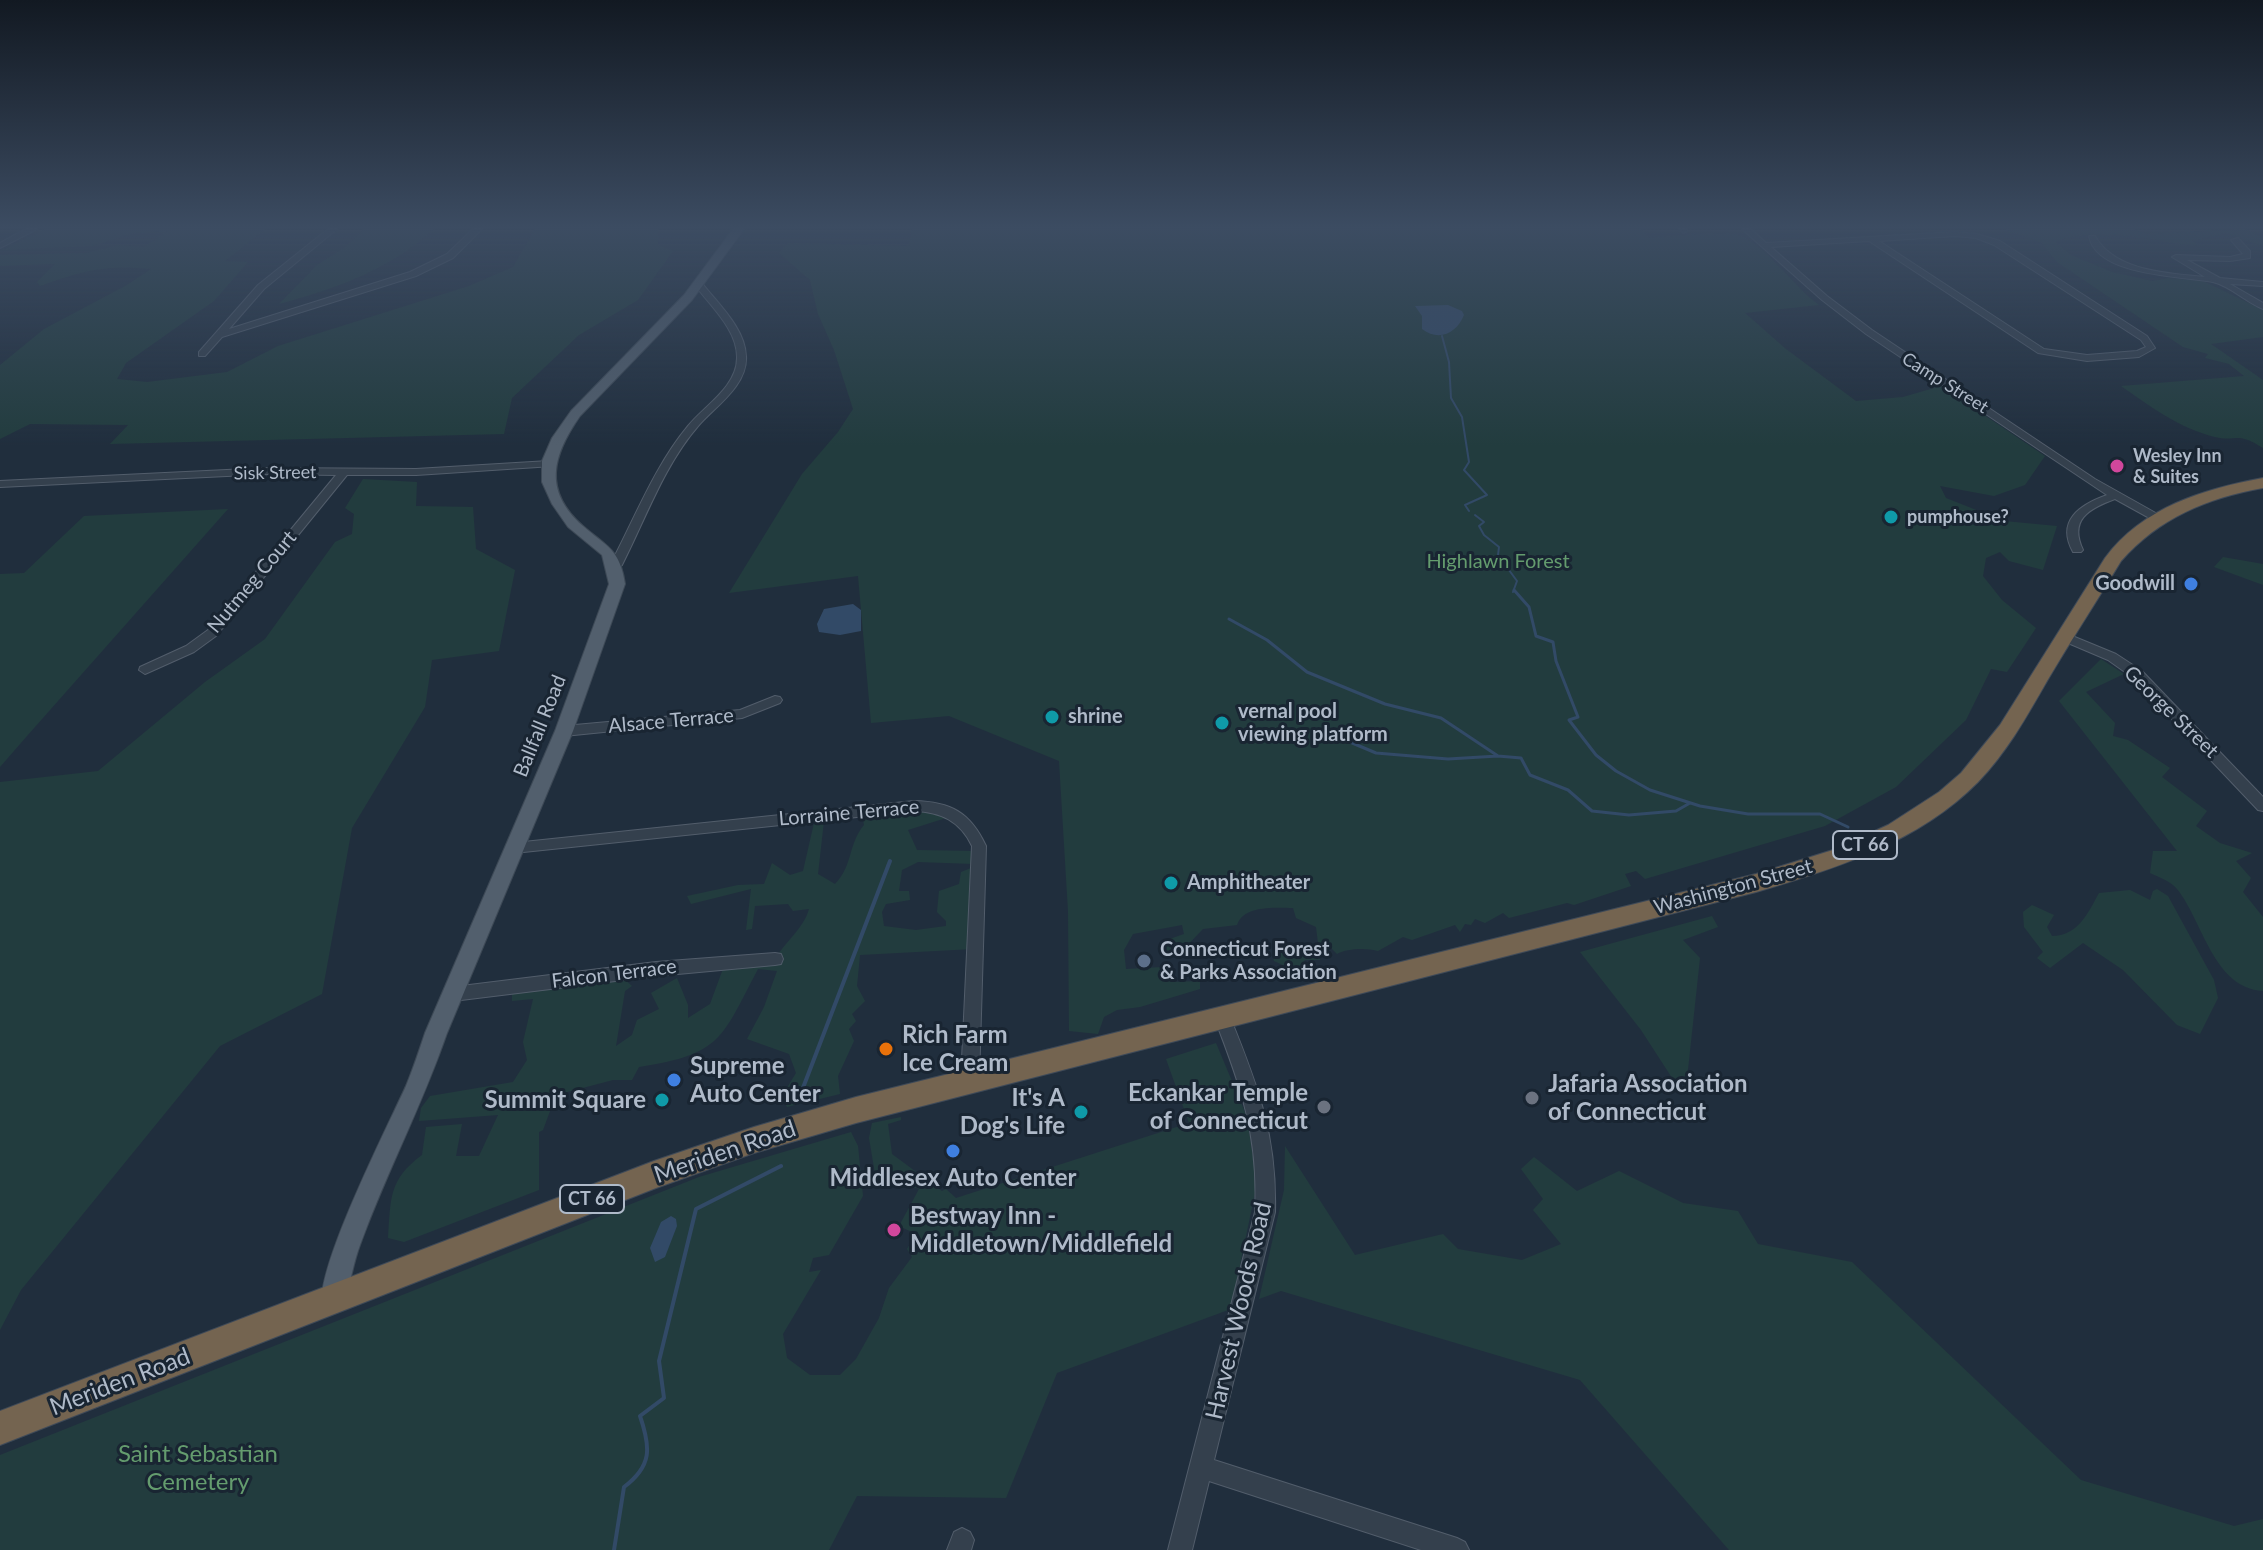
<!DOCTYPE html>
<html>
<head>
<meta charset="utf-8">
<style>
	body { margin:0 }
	canvas { display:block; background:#202e3d }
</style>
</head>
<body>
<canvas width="2263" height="1550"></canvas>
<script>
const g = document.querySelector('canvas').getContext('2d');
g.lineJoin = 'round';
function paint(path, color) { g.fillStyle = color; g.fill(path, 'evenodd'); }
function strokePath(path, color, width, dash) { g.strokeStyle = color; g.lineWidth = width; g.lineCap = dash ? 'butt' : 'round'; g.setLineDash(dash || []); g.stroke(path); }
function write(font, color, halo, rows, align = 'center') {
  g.font = font + ' Lato,sans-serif'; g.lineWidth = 6; g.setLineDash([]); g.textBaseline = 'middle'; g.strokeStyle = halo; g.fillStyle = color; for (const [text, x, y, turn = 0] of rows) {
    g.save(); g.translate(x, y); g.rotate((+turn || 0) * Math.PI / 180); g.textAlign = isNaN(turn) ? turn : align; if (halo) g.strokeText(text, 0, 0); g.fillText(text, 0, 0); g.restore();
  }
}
const green = new Path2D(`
	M45,229H265L225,261L248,262L214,301L126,363L117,379L147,382L227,372L278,346L469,286L513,267L535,229H658V245L673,251L638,300L579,335L512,398L504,434L110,444L128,425L30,424L0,439V365L44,329L127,285L151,269C108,264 80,271 40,286L37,282L55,264L0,266V255L87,253L118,245L145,247L167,231L134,233L92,246L3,250Z
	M364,229H434C391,269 335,289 279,304L317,265L344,248Z
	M912,229H1641L1649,238C1667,237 1723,230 1738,235C1765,244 1794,287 1819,305L1745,313L1786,349L1856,401L1903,397L1941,386L2045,456L2025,485L1994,496L1940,486L1946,498L2004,521L2057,526L2043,570L2009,561L2000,552L1986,558L1983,576L2002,600L2036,628L2007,672L1991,669L1966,720L1896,787L1825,826L1645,879L1636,871L1625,874L1631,886L1574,905L1567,903L1509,918L1503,913L1485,923L1475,919L1471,925L1465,924L1460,932L1455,925L1412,940L1403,937L1378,951C1368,948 1347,948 1337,954L1328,945H1323L1320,960H1305L1298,968H1289L1274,961L1272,954L1278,948L1318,943L1316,927L1296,918L1293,908C1275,908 1244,905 1237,925L1203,929L1180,953L1166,951L1161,942L1184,934L1182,925L1133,934L1124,950L1126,969L1163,967L1169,974L1171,982L1200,981V989L1140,1007L1117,1010L1104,1017L1098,1034L1069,1031L1068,911L1059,761L949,716L871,723L858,576L729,593L802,474L838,432L853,409L834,350L818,314L810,280L779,253L788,243L909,246Z
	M2004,229H2133L2145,234L2245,229L2263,238V246L2226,233L2192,241L2199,245L2194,246C2150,240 2097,225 2055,242L2071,255L2112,272L2152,281L2169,278L2203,281L2263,310V337L2211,344L2263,380V448C2236,431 2238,442 2215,437C2179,428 2151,407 2121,386L2244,376L2229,364L2205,358L2208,354L2183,347L2057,262L2041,242Z
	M363,479L417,482L416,506L473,507L476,549L515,570L499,651L432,660L425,707L352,828L322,994L220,1046L21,1290L0,1330V782L98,771L205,682L265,639L335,542L352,534L354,514L345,508Z
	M228,509L27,736L0,767V574L24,573L84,516Z
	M2223,557L2263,564V585L2214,567Z
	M2101,659L2124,674L2086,692L2115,723L2113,736L2128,740L2170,768L2162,777L2207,811L2196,826L2220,843L2252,853L2236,861L2251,878L2243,892L2263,917V991C2213,988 2203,921 2177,889C2171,881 2158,877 2150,873L2153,851H2177L2059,701Z
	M920,810L940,812L946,818L908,830L917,850L974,851V864L918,862L902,870L899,891H909L910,900L886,904L882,912L884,926L916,930L946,926V921L937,912L939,891L959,884L961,872L976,866L973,949L860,955L857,986L865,1001L852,1014L856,1021L849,1029L854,1041L838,1076L840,1094L787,1107L782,1096L796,1073L789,1054L747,1039L764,1007L777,971L758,969C721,1039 722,1054 639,1067L632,1080H613L556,1095L543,1130L539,1132V1190L404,1242L388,1238C391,1199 388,1180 422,1155L426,1127L462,1124L456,1156H479L498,1115L419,1121L421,1108L430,1096L513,1082L527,1060L523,1042L533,999L512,1001V991L621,976L632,986L625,991L616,1046L632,1035L637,1020L659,1009L651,993L677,978L688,1005V1018L710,1004L724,966L775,959C785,942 804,928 809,909L793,911L788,904L755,906L752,929L746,930L751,889L691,904L687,896L738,885L764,884L772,863L790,875L803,871L814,823L824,821L818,874L835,884C853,866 848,844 864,825L862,814Z
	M2157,889L2168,896L2214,980L2218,998L2200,1034L2177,1025L2123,970L2083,943L2050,968L2037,958L2043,952L2024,927L2023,912L2032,905L2054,915L2047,927L2052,936C2078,936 2088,913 2099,893L2130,890L2150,900L2153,891Z
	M1712,916L1718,927L1683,940L1700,958L1687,1079L1700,1082L1699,1086L1676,1084L1641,1030L1580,952Z
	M1216,1043L1247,1117L1257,1183L1231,1309L1057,1373L1006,1498L857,1496L829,1550H0V1455L699,1177L851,1132L858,1146L863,1196L829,1255L813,1258L809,1272L821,1270L783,1334L787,1358L810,1375H840L856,1359L879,1318L889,1288L912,1257L907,1249L916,1234L899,1226L919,1189L875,1174L869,1138L872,1123L901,1117V1120L888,1124L892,1154L942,1191L946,1189L956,1198L1189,1123L1166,1059Z
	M1285,1146L1355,1255L1443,1234L1458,1249L1522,1260L1561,1244L1533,1210L1543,1199L1521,1169L1534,1157L1577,1191L1619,1171L1683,1203L1738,1211L1758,1244L1852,1262L2081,1480L2234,1526L2263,1519V1550H1729L1580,1380L1281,1291L1259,1299L1284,1190Z`);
const water = new Path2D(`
	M1448,305L1462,311L1464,315C1457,333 1439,342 1422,329V316L1415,306Z
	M853,604L861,610V631L840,635L819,632L817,624L824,609Z
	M671,1216L676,1219L677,1226L665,1257L655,1262L650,1248L661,1222Z`);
const streamFar2 = new Path2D(`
	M1442,336L1449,362L1451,398L1462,417L1469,462L1464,470L1487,495L1465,505L1469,511
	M1475,515L1484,522L1479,526L1484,535L1499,547L1498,555L1517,581L1513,592`);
const streamFar1 = new Path2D(`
	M1514,590L1529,607L1536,636L1553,642L1556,661L1578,717L1569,720L1596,755L1616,771L1650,790L1700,806L1748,814H1820L1848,827
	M1229,619L1267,640L1307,672L1385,704L1441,718L1498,756L1521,758L1530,775L1568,790L1592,811L1629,815L1676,811L1690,803
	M1319,729L1376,753L1448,759L1498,756`);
const stream = new Path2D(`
	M801,1093L890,861
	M614,1550L624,1487C652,1466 651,1448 640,1416L664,1398L659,1361L696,1209L781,1166`);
const minor = new Path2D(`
	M26,229H37L0,248V243Z
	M328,229H337L264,289L229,329L410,272L447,254L473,229H482L453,258L416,276L222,337L205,356H199V352L258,285Z
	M1679,229H1687V231L1683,233Z
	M1742,229H1751L1766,243L1955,232L1977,234L2000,241L2147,336L2155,348L2139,357L2087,361L2038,353L1869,241L1771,247L1827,296L1872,330L2095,479L2161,516V520H2153L2115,499C2088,509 2069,520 2083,550L2081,552H2073C2056,521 2079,505 2107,495L1866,334L1822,300ZM1955,236L1976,238L1994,245L2141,340L2146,347L2137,351L2087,355L2044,349L1879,241Z
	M2089,236H2095C2115,272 2169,273 2205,277L2172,257L2176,255L2230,257L2243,254L2231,240L2238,238L2250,251V258L2230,261L2187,260L2220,278L2263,282V286L2230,284L2263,303V309C2246,302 2230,286 2213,282C2181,276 2096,276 2089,236Z
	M696,283H702C718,304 745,328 746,356C748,385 716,406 699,425C664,465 646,518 622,565L620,567H612L610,565C635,518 654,467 688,426C704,406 737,387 737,358C738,330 710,306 695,285Z
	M549,461L553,462V466L416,475H347L216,636L194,652L145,674L139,670L140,667L186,646L208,630L336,475L268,474L0,487V481L268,468L416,469Z
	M2065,633L2116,654L2142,671L2263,797V811L2258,810L2132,677L2108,660L2061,640L2059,637Z
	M775,696L780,697L782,700L780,703L742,718L564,736L557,731L564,726L740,710Z
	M914,801C951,802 970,812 986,846L979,1081L976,1086L970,1089L964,1086L961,1081L972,846C960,821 941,812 914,811L514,853L509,852L507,848L509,844L514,843Z
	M775,953L781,954L783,959L781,964L775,965L656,976L453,1001L447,999L445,994L447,989L453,987L656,962Z
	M1222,1010L1228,1012L1230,1017C1258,1086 1277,1136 1275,1212L1214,1460L1457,1538L1465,1542L1469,1550H1421L1209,1481L1192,1550H1168L1255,1212C1259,1137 1241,1086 1214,1017L1216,1012Z
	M962,1528L970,1532L974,1540L971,1550H947L954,1532Z`);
const major = new Path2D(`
	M733,229H744L692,300L580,416C553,455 542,490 583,526C607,547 620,549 625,584L573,731L447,1033C422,1106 386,1173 360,1245C352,1266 350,1289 341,1310L332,1314L323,1310C310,1278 389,1124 406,1086C413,1069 419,1051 425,1033L555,731L609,584L602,555L568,527L552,504L542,482V461L552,438L571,411L684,295Z`);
const highway = new Path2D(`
	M2263,478V488C2207,498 2159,518 2121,561C2097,601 2071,640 2047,681C2027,716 2007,752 1978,782C1919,842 1835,869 1756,892L856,1123L754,1153L656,1188L0,1445V1411L654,1161L754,1127L856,1097L1756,874L1833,850L1888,825L1939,792L1961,773L2000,725L2105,558C2143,507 2204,489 2263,478Z`);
const markers = [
	[2117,466,8,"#d1479c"],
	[1891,517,8,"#0f9aa8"],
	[2191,584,8,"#3f7fe0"],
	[1052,717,8,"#0f9aa8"],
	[1222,723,8,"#0f9aa8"],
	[1171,883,8,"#0f9aa8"],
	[1144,961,8,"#5c6f8a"],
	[886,1049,8,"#e8710a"],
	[674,1080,8,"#3f7fe0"],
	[1532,1098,8,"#6b7280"],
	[662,1100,8,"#0f9aa8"],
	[1324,1107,8,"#6b7280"],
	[1081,1112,8,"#0f9aa8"],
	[953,1151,8,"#3f7fe0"],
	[894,1230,8,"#d1479c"]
];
const farStreetnames = [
	["Camp Street",1945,383,32],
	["Sisk Street",275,473,-1]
];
const farPoinames = [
	["Wesley Inn",2133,456],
	["& Suites",2133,477],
	["pumphouse?",1907,517]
];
const shields = [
	[1865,845,64],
	[592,1199,64]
];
const shieldNames = [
	["CT 66",1865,845],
	["CT 66",592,1199]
];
const parkNames = [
	["Highlawn Forest",1498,562]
];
const streetNames = [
	["Nutmeg Court",252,582,-50],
	["George Street",2171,712,44],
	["Alsace Terrace",671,721,-5],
	["Ballfall Road",540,726,-68],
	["Lorraine Terrace",849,813,-5],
	["Washington Street",1733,887,-15],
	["Falcon Terrace",614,974,-7]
];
const poiNames = [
	["Goodwill",2175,584,"right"],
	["vernal pool",1238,712],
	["viewing platform",1238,735],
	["shrine",1068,717],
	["Amphitheater",1187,883],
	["Connecticut Forest",1160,950],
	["& Parks Association",1160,973]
];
const nearPoinames = [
	["Rich Farm",902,1035],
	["Ice Cream",902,1063],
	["Supreme",690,1066],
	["Auto Center",690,1094],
	["Jafaria Association",1548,1084],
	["of Connecticut",1548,1112],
	["Eckankar Temple",1308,1093,"right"],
	["of Connecticut",1308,1121,"right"],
	["It's A",1065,1098,"right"],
	["Dog's Life",1065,1126,"right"],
	["Summit Square",646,1100,"right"],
	["Middlesex Auto Center",953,1178,"center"],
	["Bestway Inn -",910,1216],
	["Middletown/Middlefield",910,1244]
];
const nearStreetnames = [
	["Meriden Road",725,1152,-19],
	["Harvest Woods Road",1239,1311,-77],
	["Meriden Road",120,1382,-21]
];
const nearParknames = [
	["Saint Sebastian",198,1454],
	["Cemetery",198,1482]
];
paint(green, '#223c3e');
paint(water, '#324a67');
strokePath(streamFar2, '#324a67', 2);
strokePath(streamFar1, '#324a67', 3);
strokePath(stream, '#324a67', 4);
strokePath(minor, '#525d6b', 2);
strokePath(major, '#3d4956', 2);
strokePath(highway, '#3f4a58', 2);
paint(minor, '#34404d');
paint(major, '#525f6d');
paint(highway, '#746450');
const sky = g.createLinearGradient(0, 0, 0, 446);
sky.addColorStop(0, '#121922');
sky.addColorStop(0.51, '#3c4c62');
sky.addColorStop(1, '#3c4c6200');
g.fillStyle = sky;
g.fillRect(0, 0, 2263, 446);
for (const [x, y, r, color] of markers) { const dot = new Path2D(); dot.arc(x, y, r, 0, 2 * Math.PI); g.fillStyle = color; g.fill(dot); strokePath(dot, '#192532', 3); }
write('18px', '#afbac9', '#192532', farStreetnames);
write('bold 18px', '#afbac9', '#192532', farPoinames, 'left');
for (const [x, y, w] of shields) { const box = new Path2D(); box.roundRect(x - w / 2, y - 14, w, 28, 6); g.fillStyle = '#192532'; g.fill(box); strokePath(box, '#afbac9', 2); }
write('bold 18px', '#afbac9', null, shieldNames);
write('20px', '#649c6e', '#192532', parkNames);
write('20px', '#afbac9', '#192532', streetNames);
write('bold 20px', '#afbac9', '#192532', poiNames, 'left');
write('bold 24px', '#afbac9', '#192532', nearPoinames, 'left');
write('24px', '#afbac9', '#192532', nearStreetnames);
write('24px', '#649c6e', '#192532', nearParknames);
</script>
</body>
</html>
